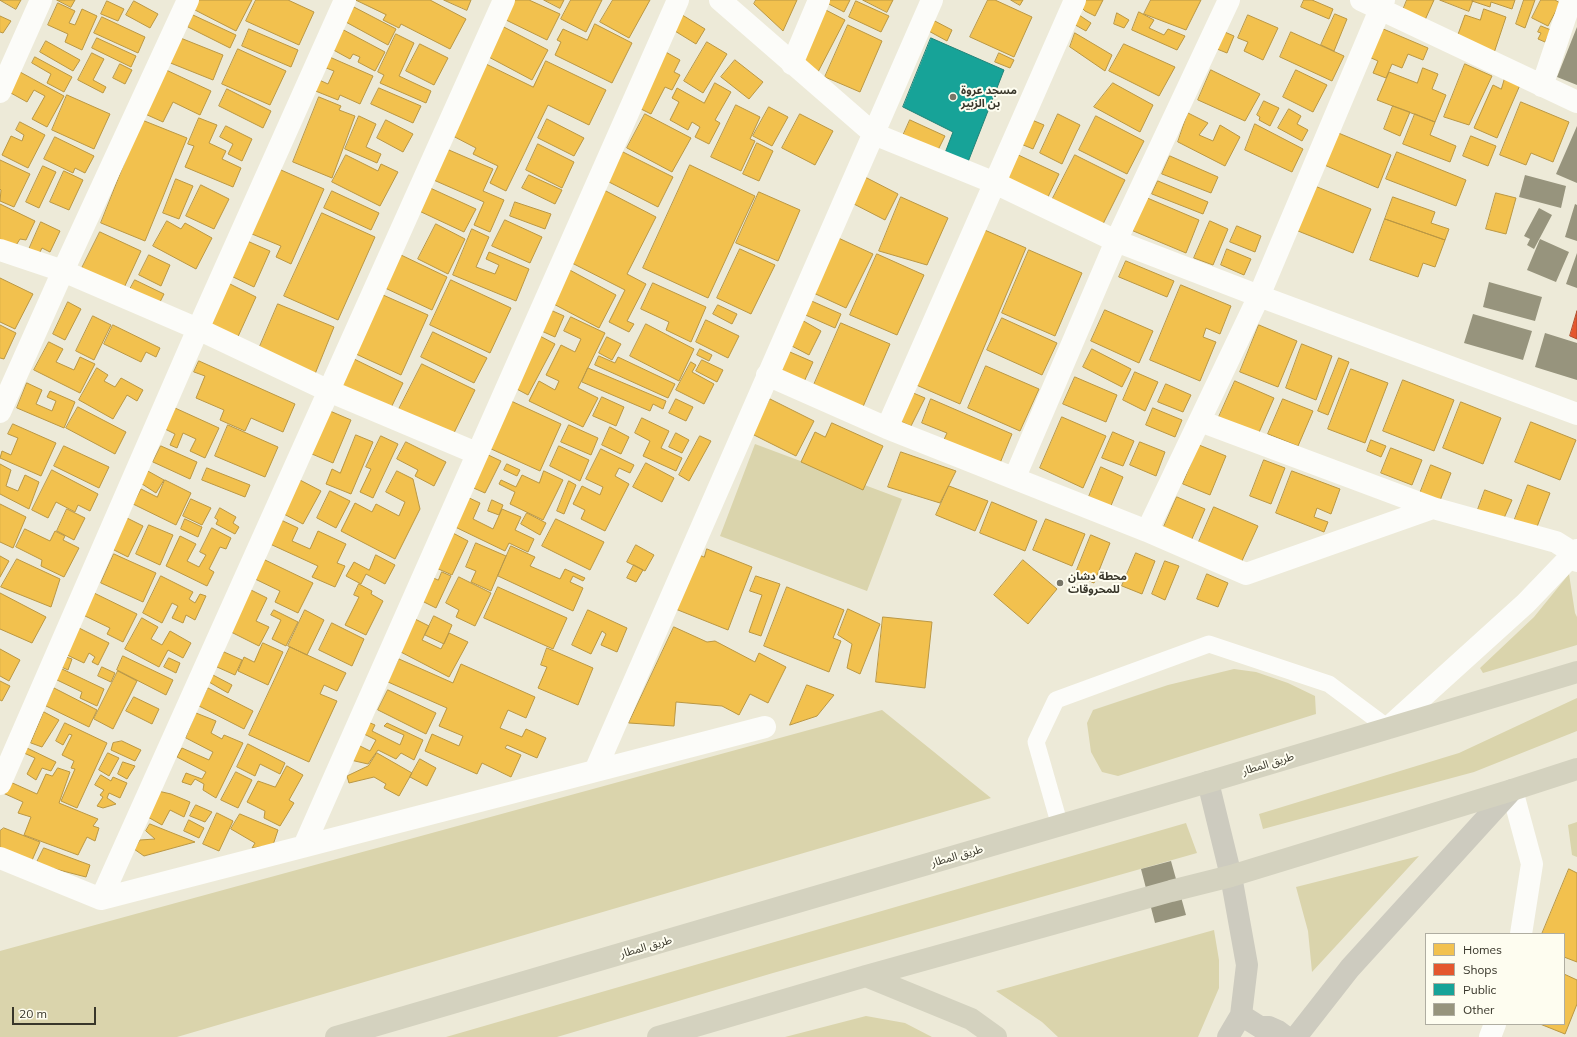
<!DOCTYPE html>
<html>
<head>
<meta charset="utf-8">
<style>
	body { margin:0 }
	#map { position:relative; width:1577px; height:1037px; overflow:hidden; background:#edead8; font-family:Mulish,sans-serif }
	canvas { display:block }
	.legend { position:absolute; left:1425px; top:933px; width:140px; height:92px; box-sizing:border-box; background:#fefdf0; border:1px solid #afada1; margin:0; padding:5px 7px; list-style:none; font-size:12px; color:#38362a }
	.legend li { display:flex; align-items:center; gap:8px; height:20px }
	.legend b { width:20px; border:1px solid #afada1 }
	.scale { position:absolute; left:12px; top:1007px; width:84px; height:18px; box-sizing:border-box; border:2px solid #38362a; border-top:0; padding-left:5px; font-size:12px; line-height:14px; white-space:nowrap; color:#38362a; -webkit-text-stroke:3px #fefdf0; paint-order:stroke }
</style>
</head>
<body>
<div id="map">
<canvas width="1577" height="1037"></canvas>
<ul class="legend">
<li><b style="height:11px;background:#f2c14e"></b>Homes</li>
<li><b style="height:11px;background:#e4572e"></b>Shops</li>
<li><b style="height:11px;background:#17a398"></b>Public</li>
<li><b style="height:11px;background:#97947d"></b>Other</li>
</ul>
<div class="scale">20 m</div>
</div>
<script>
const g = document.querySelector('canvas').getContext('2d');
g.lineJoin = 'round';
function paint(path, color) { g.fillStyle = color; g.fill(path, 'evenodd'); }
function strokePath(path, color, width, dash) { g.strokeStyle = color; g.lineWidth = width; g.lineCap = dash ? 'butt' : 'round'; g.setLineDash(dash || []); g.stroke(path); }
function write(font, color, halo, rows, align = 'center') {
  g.font = font + ' Mulish,"Noto Sans Arabic",sans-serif'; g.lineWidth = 4; g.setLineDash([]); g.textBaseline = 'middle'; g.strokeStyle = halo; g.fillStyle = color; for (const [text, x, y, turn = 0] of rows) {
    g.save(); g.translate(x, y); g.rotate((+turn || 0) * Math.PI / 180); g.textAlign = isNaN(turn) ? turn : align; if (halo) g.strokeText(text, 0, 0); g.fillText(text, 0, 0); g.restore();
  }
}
const green = new Path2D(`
	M755,444L902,499L867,591L720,536Z
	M1569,574L1575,613L1577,617V645L1483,673L1480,668L1534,617Z
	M1234,669L1256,672L1288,683L1315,696L1316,714L1118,776L1102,772L1091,752L1087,723L1093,710L1168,685Z
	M1577,698V731L1474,772L1263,829L1259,814L1459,753Z
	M882,710L991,798L177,1037H0V951Z
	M1577,822V857L1572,855L1568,825Z
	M1186,823L1197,853L773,973L557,1037H446Z
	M1419,856L1312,972L1308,931L1296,887Z
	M1214,930L1219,960V988L1198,1037H1058L1042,1022L996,991Z
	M866,1016L905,1023L932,1037H785Z`);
const homes = new Path2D(`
	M0,0H21L16,9Z
	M57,0H75L71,7Z
	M197,0H252L236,31L193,9Z
	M256,0H288L314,12L299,45L246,21Z
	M356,0H430L466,19L450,49L401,24L399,28L383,20L386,15Z
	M444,0H471L467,10Z
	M513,0H529L560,14L547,40L504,19Z
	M544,0H564L560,8Z
	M571,0H602L586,32L561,19Z
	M613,0H650L629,38L600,22Z
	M756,0H797L783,31L754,4Z
	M826,0H850L844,12L825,2Z
	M863,0H893L887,12Z
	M988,0H995L1032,17L1014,57L970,37Z
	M1011,0H1023L1020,5Z
	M1083,0H1103L1095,16L1085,11L1076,2Z
	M1151,0H1201L1186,30L1144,14Z
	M1304,0H1312L1333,9L1329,19L1301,7Z
	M1407,0H1434L1425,20L1403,10Z
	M1440,0H1473L1469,11Z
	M1473,0H1515L1512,9L1491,2L1490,7L1472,1Z
	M1524,0H1535L1525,28L1516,24Z
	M1541,0H1555L1560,3L1548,26L1532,18Z
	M107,1L124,9L118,21L101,14Z
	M134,1L158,14L150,28L126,15Z
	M856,1L889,16L881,32L849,17Z
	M58,3L75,11L69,23L75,25L82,9L97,16L82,50L65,42L68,34L48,25Z
	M352,6L396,29L388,45L344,21Z
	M822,8L845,20L818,72L796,60Z
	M1484,9L1506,17L1494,53L1456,40L1465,15L1480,20Z
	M1073,11L1091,23L1086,31L1070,22Z
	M1139,12L1154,20L1149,28L1164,35L1168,29L1185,36L1177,50L1132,30Z
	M679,13L705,29L696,44L670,28Z
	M1117,13L1129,20L1124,28L1114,24Z
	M1335,14L1347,19L1334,51L1321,45Z
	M193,15L236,35L230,48L188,27Z
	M1248,15L1278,28L1263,60L1244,51L1248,42L1238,38Z
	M0,16L11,21L3,33L0,32Z
	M102,17L145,37L138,53L94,33Z
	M931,19L952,30L947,41L925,29Z
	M595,24L632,43L612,83L555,55L561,42L557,40L563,29L587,40Z
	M500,25L548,50L532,80L485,55Z
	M848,25L882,41L860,92L825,77Z
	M1541,26L1551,30L1545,42L1538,39L1541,33L1538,32Z
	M338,27L385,52L375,71L358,62L360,57L353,54L350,59L328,47Z
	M1381,28L1428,48L1423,60L1408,54L1402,68L1392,64L1386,78L1373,73L1378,61L1369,57Z
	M249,29L298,50L291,67L242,46Z
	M1220,30L1234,36L1227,53L1212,47Z
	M1291,32L1344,56L1332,81L1280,57Z
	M1075,33L1112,55L1105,71L1070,47Z
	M396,34L414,43L399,76L431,91L426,103L380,83L384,75L378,72Z
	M178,37L223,55L213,80L168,62Z
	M97,38L136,56L131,67L92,48Z
	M46,41L80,60L73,71L40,52Z
	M707,42L727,54L703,93L684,81Z
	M420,44L448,58L434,85L406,71Z
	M1124,44L1175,67L1159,96L1109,71Z
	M238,49L286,71L270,105L222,84Z
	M662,50L680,60L674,72L680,75L672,90L665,87L651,114L633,105Z
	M92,53L104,59L93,80L106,87L103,93L78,80Z
	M999,53L1014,60L1010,68L995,62Z
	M325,55L373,76L360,104L340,95L338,100L313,90L317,79L328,84L334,71L321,66Z
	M35,57L72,77L64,92L47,83L51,74L32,63Z
	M735,60L763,82L749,99L721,77Z
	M546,61L606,90L589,125L548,105L506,191L490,183L498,166L473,154L476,148L451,135L486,64L533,87Z
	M120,64L132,70L125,84L113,78Z
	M1465,64L1492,76L1469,125L1444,117Z
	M1423,68L1438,74L1432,89L1446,95L1435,122L1377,100L1389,72L1417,83Z
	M164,69L211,91L200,115L173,102L163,122L143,113Z
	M1211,70L1260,94L1245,121L1198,100Z
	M1296,70L1327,85L1313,112L1283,97Z
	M20,72L64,96L47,127L32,119L45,96L34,90L27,102L9,92Z
	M1505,78L1520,85L1497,138L1474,128L1493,85L1501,89Z
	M715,83L731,92L715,120L720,123L709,144L695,137L700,127L692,122L688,130L670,120L679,102L672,98L677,88L704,103Z
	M1113,83L1153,105L1140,132L1094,107Z
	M379,88L421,106L413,123L371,104Z
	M227,89L271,111L263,128L219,106Z
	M67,95L110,114L94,149L52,130Z
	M319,97L341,106L339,110L355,116L332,178L293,162Z
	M1264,101L1279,108L1270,126L1259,120L1260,117L1257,115Z
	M1521,102L1569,122L1553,162L1531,153L1526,165L1500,155Z
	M736,105L760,117L750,139L755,141L741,171L711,157Z
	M1393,106L1410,112L1400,136L1384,129Z
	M769,107L788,117L772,146L753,136Z
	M1289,109L1301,116L1297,124L1308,130L1302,141L1278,128Z
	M1188,113L1208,123L1199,135L1213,141L1220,125L1240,137L1225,166L1178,142Z
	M645,114L691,138L672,172L627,148Z
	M800,114L833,131L815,165L782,148Z
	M1058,114L1080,125L1062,164L1040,153Z
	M1415,114L1435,122L1430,135L1456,146L1450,162L1403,144Z
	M359,116L376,124L366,147L381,154L377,163L345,149Z
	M1096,116L1144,141L1127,174L1079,150Z
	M199,118L217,125L209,143L226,151L222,159L241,168L233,187L185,167L194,146L188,144Z
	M547,119L584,138L574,156L538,138Z
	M142,120L187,138L145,241L101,223Z
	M386,120L413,134L403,152L377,138Z
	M910,120L945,136L936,154L902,138Z
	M1032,120L1044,125L1033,149L1021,144Z
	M20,122L45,135L28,168L2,155L11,136L22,141L24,135L16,130Z
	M1255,124L1303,149L1292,172L1245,150Z
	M226,126L252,139L242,161L228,154L233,144L220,137Z
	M1336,132L1391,155L1378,188L1322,164Z
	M1471,136L1496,146L1488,166L1463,156Z
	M55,137L94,156L85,173L75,168L73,173L44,159Z
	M757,143L773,151L759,181L743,174Z
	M538,144L574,162L562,188L526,170Z
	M442,147L493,169L483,191L504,200L490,232L474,225L484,202L429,178Z
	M621,151L673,177L658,207L607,181Z
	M1397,152L1466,180L1456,206L1386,179Z
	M1014,153L1059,174L1046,201L1002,181Z
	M346,155L378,171L381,164L398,172L380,206L332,182Z
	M1075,155L1125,180L1100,230L1050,204Z
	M1170,156L1218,177L1211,193L1162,174Z
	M0,160L30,174L14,207L0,201L1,190L0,189Z
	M690,165L755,196L708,298L643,268Z
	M43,166L56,172L39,208L26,202Z
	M281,170L324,189L291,264L276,257L281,246L252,234Z
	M64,171L83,180L69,210L50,202Z
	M529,175L562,190L555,204L522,188Z
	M863,176L898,194L885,220L850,202Z
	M176,179L193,186L179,219L163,213Z
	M1158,181L1208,202L1203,214L1152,194Z
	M1310,184L1371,209L1353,253L1293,229Z
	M201,185L229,199L214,229L186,216Z
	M428,187L476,209L464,232L417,210Z
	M604,190L656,217L627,274L646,284L627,321L634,324L629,332L609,322L625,290L568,261Z
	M332,191L379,213L371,230L324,208Z
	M759,192L800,210L778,261L736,243Z
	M1496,193L1516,198L1506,234L1486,229Z
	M901,197L948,218L927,265L879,251Z
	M1145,197L1199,220L1186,253L1131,230Z
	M1393,197L1435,212L1431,223L1449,229L1445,240L1385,219Z
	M515,202L551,214L545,229L510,216Z
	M0,204L35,221L26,240L20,239L6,261L0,258Z
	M322,213L375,237L338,320L284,296Z
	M1385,219L1445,240L1435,267L1423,263L1418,277L1370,260Z
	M505,220L542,237L530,263L492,246Z
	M167,221L181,229L185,223L212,238L196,269L153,246Z
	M1210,221L1228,229L1213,265L1194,258Z
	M41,222L60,231L50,252L42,248L40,252L26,256Z
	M436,224L465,239L448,274L418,259Z
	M1237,226L1261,236L1255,252L1230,242Z
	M980,228L1026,248L960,404L914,384Z
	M472,229L489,237L476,267L495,274L499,265L486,259L489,252L529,269L516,301L453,275Z
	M100,232L141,251L123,290L81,270Z
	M834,236L873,254L846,308L807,290Z
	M245,240L270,251L254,287L229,275Z
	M740,249L775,265L751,314L717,298Z
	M1227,249L1251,259L1244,275L1221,265Z
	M1029,250L1082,273L1055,336L1002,313Z
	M877,254L924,275L897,335L850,315Z
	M149,255L170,265L161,286L139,275Z
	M401,255L447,277L432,310L385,288Z
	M1126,261L1174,281L1167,297L1119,277Z
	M566,268L616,295L599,328L548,301Z
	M0,278L33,294L15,329L0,322Z
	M135,280L164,294L157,308L128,293Z
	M451,280L511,308L490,353L430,325Z
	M228,283L256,297L236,341L207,328Z
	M653,283L706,307L691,342L666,330L669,322L641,309Z
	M1181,285L1231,306L1220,334L1206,328L1203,337L1216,342L1200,381L1150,360Z
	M383,295L428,315L401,375L356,354Z
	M807,299L841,314L835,328L801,313Z
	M68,302L81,309L65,340L53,334Z
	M278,304L334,327L315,374L258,351Z
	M718,305L737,314L732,324L713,314Z
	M546,308L564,316L555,337L537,329Z
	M1105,310L1153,331L1139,363L1091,341Z
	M93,316L111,325L94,360L76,351Z
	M571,317L605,333L578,388L598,398L583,427L529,401L539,381L555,390L559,381L546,375L561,345L575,352L581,339L564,331Z
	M1002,318L1057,343L1042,375L987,350Z
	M800,319L821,331L809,355L788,344Z
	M706,320L739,336L728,358L696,342Z
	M841,323L890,344L862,409L813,387Z
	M646,324L694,349L679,381L630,356Z
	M0,325L16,333L4,359L0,358Z
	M113,325L160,348L156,357L146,352L141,362L104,344Z
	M1259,325L1297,341L1278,387L1240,372Z
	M433,332L487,358L474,383L421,357Z
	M538,335L555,344L528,395L511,386Z
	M607,337L621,344L612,360L599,353Z
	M49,342L63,349L56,362L74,370L80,357L95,364L80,393L34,370Z
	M1302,344L1332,356L1316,400L1286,388Z
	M700,349L712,355L709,361L697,355Z
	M783,349L813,362L803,384L774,372Z
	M1092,349L1131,369L1122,387L1083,367Z
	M599,356L615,363L618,357L675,384L668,398L595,365Z
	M352,358L403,383L389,412L338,386Z
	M1339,358L1349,362L1328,415L1318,411Z
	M702,360L723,370L717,382L696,371Z
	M199,361L295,404L283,432L251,418L245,431L220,420L224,410L196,398L205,376L194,372Z
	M691,362L696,365L692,372L714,384L704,404L676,390Z
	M422,364L475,390L451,439L397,413Z
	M986,366L1039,389L1020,431L968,408Z
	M97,368L108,375L104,381L115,387L121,378L143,390L137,401L127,395L113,419L79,400Z
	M588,368L666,401L663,409L653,404L650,411L582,382Z
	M1351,369L1388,383L1365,443L1328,429Z
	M1135,372L1158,382L1145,411L1123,400Z
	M1075,377L1117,395L1106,422L1063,404Z
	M1403,380L1454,400L1434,451L1383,431Z
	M1235,381L1274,398L1257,437L1218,419Z
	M27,383L42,390L36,404L52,411L56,401L47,397L50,391L75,402L64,428L17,408Z
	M1166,384L1191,395L1183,412L1158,402Z
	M911,392L925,398L911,426L897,420Z
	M602,397L624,407L616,426L593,416Z
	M676,399L693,407L686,421L669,413Z
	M770,399L814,421L796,456L752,434Z
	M931,399L1012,434L998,468L942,444L947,433L922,423Z
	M1283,399L1313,411L1298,446L1268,434Z
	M511,401L561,424L540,471L489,448Z
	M1461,402L1501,418L1483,464L1443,448Z
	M78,407L126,432L115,454L66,428Z
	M175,408L219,428L205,458L190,451L196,439L183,433L177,448L170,445L175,434L165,429Z
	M1153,408L1182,420L1175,437L1146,425Z
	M330,411L351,420L333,463L312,454Z
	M1062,417L1106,436L1083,488L1040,468Z
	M642,418L669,431L661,448L682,458L676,471L643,456L650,441L635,433Z
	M1531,422L1576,440L1560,480L1515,462Z
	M832,423L883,446L863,490L801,462L815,432L825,437Z
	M13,424L56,443L41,476L0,458L2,451L11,455L18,438L8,434Z
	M228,425L278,447L265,477L215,456Z
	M569,425L598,438L591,455L561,442Z
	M610,427L629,437L621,454L602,445Z
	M1113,432L1134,441L1123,466L1102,458Z
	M676,433L689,440L682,453L669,447Z
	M356,435L373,442L351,494L326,484L332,469L340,473Z
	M381,436L398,444L373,498L360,492L371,469L366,467Z
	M700,436L711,441L689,481L679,475Z
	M1371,440L1386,446L1381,457L1367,451Z
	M406,442L446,462L434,486L415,476L418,470L397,459Z
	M1140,442L1165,452L1156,476L1130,465Z
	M1199,445L1226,456L1210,495L1183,484Z
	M64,446L109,467L99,488L54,466Z
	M161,446L197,462L190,479L153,462Z
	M559,446L589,460L580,481L550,466Z
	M1391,448L1422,460L1412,485L1381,473Z
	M601,449L634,465L630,473L619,468L615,476L629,484L605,531L581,519L585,510L573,504L582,486L600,495L603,487L586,479Z
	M901,452L956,471L940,503L888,487Z
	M484,453L501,461L485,493L469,486Z
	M1264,460L1285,468L1271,504L1250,496Z
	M646,463L674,478L662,502L633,487Z
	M0,464L11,470L6,486L18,491L25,475L39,482L29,509L0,494Z
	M507,464L520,470L517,476L504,470Z
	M1431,465L1451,473L1439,503L1419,496Z
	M1101,467L1123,477L1110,508L1088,499Z
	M207,468L250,485L245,497L202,480Z
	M52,470L98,494L90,511L78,505L75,512L56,502L48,518L32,510Z
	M146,470L164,480L156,493L139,482Z
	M397,471L413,479L420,509L395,559L341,531L355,503L372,512L376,504L399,516L405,502L386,492Z
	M544,471L563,480L543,520L510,504L515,492L499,484L501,480L516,487L522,475L539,483Z
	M1292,471L1340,489L1331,514L1317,508L1314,517L1328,522L1324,532L1276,513Z
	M298,479L321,491L303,524L280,512Z
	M165,480L191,493L176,525L133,504L141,489L157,497Z
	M569,481L576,485L564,514L557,511Z
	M1528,485L1550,493L1535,532L1513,524Z
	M949,486L988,501L975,531L936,515Z
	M1485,490L1512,500L1501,525L1476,515Z
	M330,491L350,501L336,528L317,518Z
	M465,496L480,503L473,519L493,529L502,509L521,517L515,530L534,539L528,552L509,543L505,551L451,525Z
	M1177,497L1205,509L1191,541L1163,529Z
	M191,499L211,508L202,525L183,516Z
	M492,500L503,505L499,515L488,511Z
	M992,502L1037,521L1025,551L980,533Z
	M0,504L26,517L13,548L0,542Z
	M1214,507L1258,526L1241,563L1198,544Z
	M220,508L236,517L233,523L239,527L235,534L216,524L218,520L215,518Z
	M67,509L85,518L74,540L57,531Z
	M527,513L546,523L540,535L521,524Z
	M125,517L143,526L128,557L110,548Z
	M185,519L202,527L198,537L181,529Z
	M556,519L604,542L590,570L542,546Z
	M1046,519L1085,534L1072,566L1033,550Z
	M281,520L298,528L292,541L310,549L318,531L346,544L337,563L345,566L335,587L312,577L318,566L270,544Z
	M149,525L173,535L160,565L136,554Z
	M212,528L231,538L226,549L220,547L209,569L214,572L207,586L166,566L180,536L196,544L187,561L199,567L206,555L200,552Z
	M25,529L50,541L55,531L65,536L63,540L79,548L64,577L41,566L42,560L16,547Z
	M451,532L468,541L452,575L434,567Z
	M1091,535L1110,543L1094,583L1075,575Z
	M476,543L506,556L491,591L471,582L476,571L466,567Z
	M636,545L654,555L645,571L627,562Z
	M511,546L535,557L530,566L560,579L565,569L585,578L583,581L573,576L570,582L583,588L573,611L498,576Z
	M707,549L752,567L728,630L673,608L694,553L704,557Z
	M1136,553L1155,561L1142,594L1122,586Z
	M114,554L156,573L143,602L101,583Z
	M376,555L395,565L385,584L366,574L361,584L346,576L354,562L369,570Z
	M0,556L9,561L0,577Z
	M17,559L60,579L51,607L1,587Z
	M263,559L313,583L298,613L275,602L280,591L253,578Z
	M1023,560L1057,589L1028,624L994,595Z
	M1165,561L1179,566L1165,600L1152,594Z
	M634,565L643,570L636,582L627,578Z
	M442,572L451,576L436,608L420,600L431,577L438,580Z
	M1207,574L1228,583L1218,607L1197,599Z
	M161,576L193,592L189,599L195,603L200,594L206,596L195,620L186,615L183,623L172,618L178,606L172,603L162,623L143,613Z
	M756,576L780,584L761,636L749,632L762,595L750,591Z
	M459,577L491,593L475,626L456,617L459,610L446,603Z
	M359,584L372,591L371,594L383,601L366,635L345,625L359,597L354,595Z
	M245,587L267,598L256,621L269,627L259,646L231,632Z
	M498,587L567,618L553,649L484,618Z
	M787,587L844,610L833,638L841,641L829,672L764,646Z
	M0,593L46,617L32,643L0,629Z
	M94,593L137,614L123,642L107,634L110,628L83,615Z
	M848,609L880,624L860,674L847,668L852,644L838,635Z
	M274,610L298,622L286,646L272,639L281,620L271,615Z
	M305,610L324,620L307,655L288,646Z
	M588,610L627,628L617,652L601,645L606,634L602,631L591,654L572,645Z
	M434,616L452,625L444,644L425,635Z
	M411,617L429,626L422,640L441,649L449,633L468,642L449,677L395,649Z
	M883,617L932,622L925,688L876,682Z
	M142,618L158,627L151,639L162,645L170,631L191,643L183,658L168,650L159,667L125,649Z
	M332,623L364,639L352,666L319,650Z
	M674,627L707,642L715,641L755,662L759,653L786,667L768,703L750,694L739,715L722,706L676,702L674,726L629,723Z
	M79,628L109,643L98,665L92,662L95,657L89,653L84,663L65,654Z
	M263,643L283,652L268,685L238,671L244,657L254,662Z
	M290,647L346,673L337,691L324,685L320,694L337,701L309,762L249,735Z
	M547,648L593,668L578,705L538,688L547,667L541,665Z
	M0,649L20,660L9,681L0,676Z
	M224,652L242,660L235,675L217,667Z
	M63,656L72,659L68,670L59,666Z
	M123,656L173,680L166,695L117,670Z
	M169,658L180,663L176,673L164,667Z
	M399,659L453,683L461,664L535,697L526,718L508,710L500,728L522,737L526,729L546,738L537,758L507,745L505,748L521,755L511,777L482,763L477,774L425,751L432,734L459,746L463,736L439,726L447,708L388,682Z
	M102,667L115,673L111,682L98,676Z
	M60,668L104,689L97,706L80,698L82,692L55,679Z
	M118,671L137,681L113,729L94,719Z
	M213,675L232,685L228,693L209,682Z
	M0,681L10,686L2,701L0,700Z
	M807,685L834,695L817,716L790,725Z
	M54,688L97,710L89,727L46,706Z
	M208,688L253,711L244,729L199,706Z
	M388,690L436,713L426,734L378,710Z
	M134,697L159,709L152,724L126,711Z
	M44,712L59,720L42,747L31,743Z
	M196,713L216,721L211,733L222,739L224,735L243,743L216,798L203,790L204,784L195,779L191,785L182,782L186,773L202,779L206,772L177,757L182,748L209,760L213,752L186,738Z
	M368,722L375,725L372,731L400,745L404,735L384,726L387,723L423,740L414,760L401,753L396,759L378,750L368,764L346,759L354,743L370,751L376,740L362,733Z
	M65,723L107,743L77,808L61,801L75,769L71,768L74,761L62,755L72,735L69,734L63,745L56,741Z
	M122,741L141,750L135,761L111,750L113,743Z
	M248,744L285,763L280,774L260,764L255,776L237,767Z
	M27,748L56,762L51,771L42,768L36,780L27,774L35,758L24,753Z
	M108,753L119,758L109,776L99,770Z
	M377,753L412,773L399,796L384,788L386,784L374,777L349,783L347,776L368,766Z
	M420,759L436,768L427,786L410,777Z
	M123,762L135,766L127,779L118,774Z
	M287,766L303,775L289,800L294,803L280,826L264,818L265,811L247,802L258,781L275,787Z
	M58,768L70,772L59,803L98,819L93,826L99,828L95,841L87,837L78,855L24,835L31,817L18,813L23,802L3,793L8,781L37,794L46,774L52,776Z
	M236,772L252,780L238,808L221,800Z
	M101,775L111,781L113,777L127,783L120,798L109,793L107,798L116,804L103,808L97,806L103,797L100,795L104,790L95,785Z
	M158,791L171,794L190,802L184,817L170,810L162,825L146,816Z
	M196,805L212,812L205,822L190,816Z
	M217,813L233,821L219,851L203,844Z
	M240,814L278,830L273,845L252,848L255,843L231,829Z
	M189,820L204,828L199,838L184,831Z
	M150,824L195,842L144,856L134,849L140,840L155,839L146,831Z
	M4,828L40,842L30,865L0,852V831Z
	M44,848L90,865L86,877L36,864Z
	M1569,869L1577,873V962L1564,957V934H1542Z
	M1564,974L1577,980V1004L1565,1034L1540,1024H1564Z`);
const shops = new Path2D(`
	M1577,311V339L1570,336Z`);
const public = new Path2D(`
	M931,38L1004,70L968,162L945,153L953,132L903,107Z`);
const building = new Path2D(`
	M1577,27V85L1557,77Z
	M1577,126V183L1556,174Z
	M1525,175L1566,186L1561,208L1519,197Z
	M1575,204L1577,205V241L1565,237Z
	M1539,208L1552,215L1534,249L1527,245L1530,239L1524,236Z
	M1540,239L1569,252L1556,282L1527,270Z
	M1577,253V288L1566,284Z
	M1489,282L1542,297L1535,321L1483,307Z
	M1473,314L1532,331L1523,360L1464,343Z
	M1545,333L1577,343V380L1535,367Z
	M1171,861L1186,915L1155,923L1141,869Z`);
const lane = new Path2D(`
	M1060,826L1036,742L1056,700L1209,644L1329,684L1388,728`);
const street = new Path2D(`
	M720,0L874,134L995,183L1116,241L1259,296L1577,414
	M1361,0L1577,102
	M792,64L819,0
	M1542,86L1571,0
	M0,92L41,0
	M0,250L63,271L198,329L329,391L476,453
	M767,375L887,428L1147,531L1246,574L1433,508
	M0,412L63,271L188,0
	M1200,421L1433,508L1556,542L1575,554L1577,561
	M887,428L1075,0
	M1015,477L1116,241L1229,0
	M1147,531L1259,296L1384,0
	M595,771L932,0
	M0,784L198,329L345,0
	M1512,790L1532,864L1521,934
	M304,846L678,0
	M0,858L101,899L765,727
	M101,899L504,0
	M1490,1037L1495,1024`);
const secondary = new Path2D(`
	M1388,728L1526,603L1577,550`);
const primary = new Path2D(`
	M1208,782L1231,876L1247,965L1241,1015L1228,1037
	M1241,1015L1260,1027H1269L1278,1031L1286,1037
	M1296,1037L1350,968L1512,790`);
const highway = new Path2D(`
	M866,976L971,1019L996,1037
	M336,1037L1208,782L1577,672
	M658,1037L866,976L1171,891L1231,876L1512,790L1577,769`);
const markers = [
	[953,97,4,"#777567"],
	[1060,583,4,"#777567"]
];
const poiNames = [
	["مسجد عروة",961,91],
	["بن الزبير",961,104],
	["محطة دشان",1068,577],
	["للمحروقات",1068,590]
];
const streetNames = [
	["طريق المطار",1268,764,-17],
	["طريق المطار",957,856,-16],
	["طريق المطار",646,947,-16]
];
paint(green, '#dad4ac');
paint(homes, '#f2c14e');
strokePath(homes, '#ba9743', 1);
paint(shops, '#e4572e');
strokePath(shops, '#b04d2d', 1);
paint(public, '#17a398');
strokePath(public, '#218277', 1);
paint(building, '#97947d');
strokePath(lane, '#fcfcf9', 17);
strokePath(street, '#fcfcf9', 22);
strokePath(secondary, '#fcfcf9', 22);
strokePath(primary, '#cdcbbf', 22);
strokePath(highway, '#d4d2bf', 22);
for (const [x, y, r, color] of markers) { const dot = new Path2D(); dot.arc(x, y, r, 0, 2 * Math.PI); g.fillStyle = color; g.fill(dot); strokePath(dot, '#fefdf0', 1.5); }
write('bold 11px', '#38362a', '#fefdf0', poiNames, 'left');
write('11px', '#38362a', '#fefdf0', streetNames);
</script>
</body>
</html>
